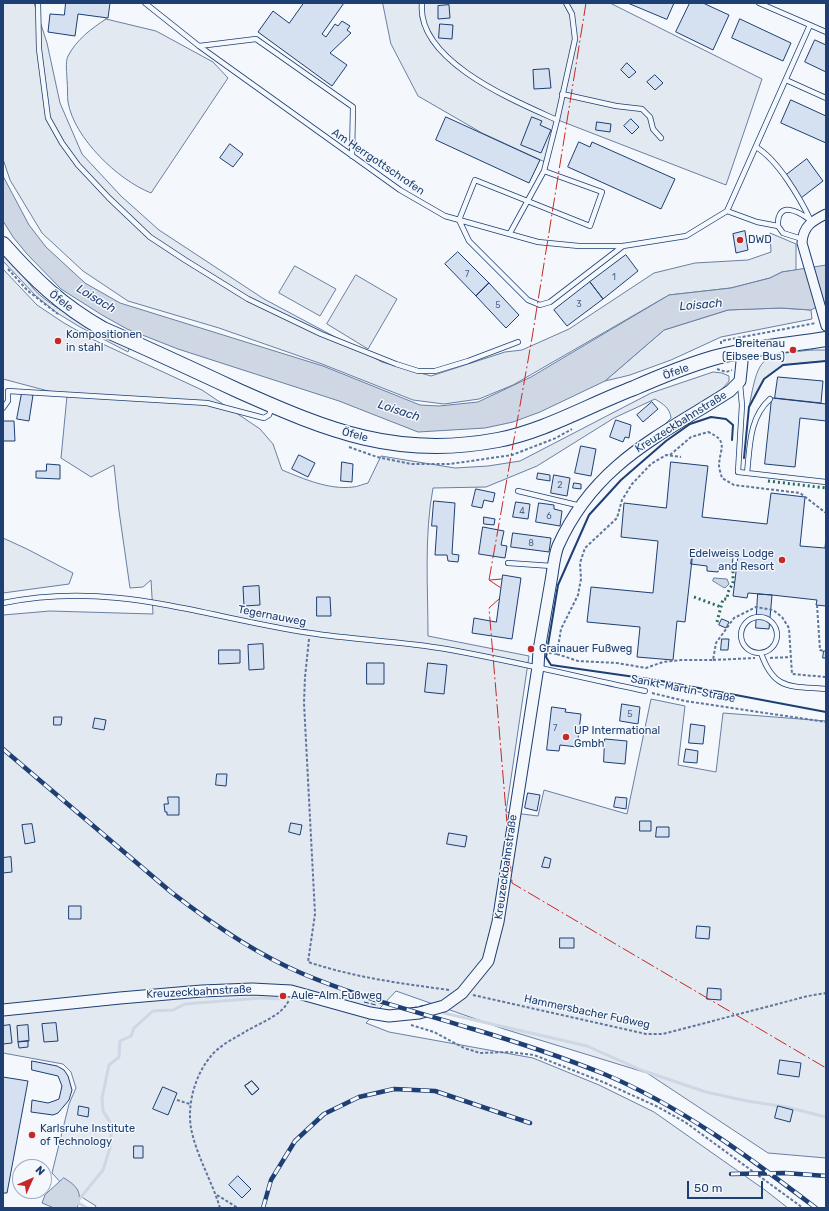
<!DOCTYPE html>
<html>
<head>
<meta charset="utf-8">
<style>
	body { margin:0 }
	#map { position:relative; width:829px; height:1211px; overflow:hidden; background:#f4f7fb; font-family:Rubik,sans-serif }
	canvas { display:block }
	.frame { position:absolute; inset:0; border:4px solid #1d3f73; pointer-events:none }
	.north { position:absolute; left:12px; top:1159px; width:40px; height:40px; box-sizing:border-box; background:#f4f7fb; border:1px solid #9eadc5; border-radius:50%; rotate:45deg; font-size:11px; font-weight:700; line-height:16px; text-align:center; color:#1d3f73 }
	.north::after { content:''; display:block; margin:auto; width:14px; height:18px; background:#c62828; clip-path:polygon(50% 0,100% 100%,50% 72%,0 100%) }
	.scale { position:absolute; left:687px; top:1181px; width:76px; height:18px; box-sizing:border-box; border:2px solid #1d3f73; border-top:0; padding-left:5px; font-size:12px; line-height:14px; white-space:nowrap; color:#1d3f73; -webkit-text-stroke:3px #f4f7fb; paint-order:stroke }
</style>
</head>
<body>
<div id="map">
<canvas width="829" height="1211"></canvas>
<div class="frame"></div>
<div class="north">N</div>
<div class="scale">50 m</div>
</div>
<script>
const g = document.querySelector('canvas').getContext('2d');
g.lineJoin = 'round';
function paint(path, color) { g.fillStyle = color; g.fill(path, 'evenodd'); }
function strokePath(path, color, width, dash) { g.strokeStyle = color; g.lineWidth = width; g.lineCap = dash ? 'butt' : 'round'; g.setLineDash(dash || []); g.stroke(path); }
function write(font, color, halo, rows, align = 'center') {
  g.font = font + ' Rubik,sans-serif'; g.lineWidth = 3; g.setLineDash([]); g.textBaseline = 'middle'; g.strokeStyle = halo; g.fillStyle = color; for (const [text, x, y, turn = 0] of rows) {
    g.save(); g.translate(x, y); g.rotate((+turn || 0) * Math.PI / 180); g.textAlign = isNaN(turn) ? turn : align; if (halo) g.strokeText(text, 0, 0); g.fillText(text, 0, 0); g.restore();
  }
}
const green = new Path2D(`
	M3,3H34L47,43L60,103L82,154L121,196L159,230L264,299L382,362L431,376L505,352L522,350L569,329L654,273L695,263L748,260L771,252L770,233L796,244V270L782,272L770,278L731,288L669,295L513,385L479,399L444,404L413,400L322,364L219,328L128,301L83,271L42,233L10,180L3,159Z
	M383,3H610L762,79L726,185L558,120L545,162L482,133L418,96L391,44Z
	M106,19L156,31L213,62L228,78L151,193C118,180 74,138 68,102C67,95 68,87 67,80C67,74 65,62 68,56C77,39 91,29 106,19Z
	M3,251C13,263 23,275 32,287C48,308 105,333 130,346L128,352L80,327L57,313L36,296L3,261Z
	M295,266L336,289L320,316L279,293Z
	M3,269L37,305L64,323L94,340L202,390L260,429L273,444L282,470C304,479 329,490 353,487C357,487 363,484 368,483L381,456L455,468L488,466L520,461L651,393L713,372L722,373L729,376V381L709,404L651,439L671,418C670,408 663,404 655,399L614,418L537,466L486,487L433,488C424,536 428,587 428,636L529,656L506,812L538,816L544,790L627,814L651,699L685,706L678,765L716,772L723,713L826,721V1158L768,1153L647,1073L504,1029L396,991L366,1023L389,1032L533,1058L599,1085L654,1112L765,1190L788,1208H95L96,1206L64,1186L52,1173L69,1104L76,1088L71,1072L63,1064L3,1053V615L50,611L153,614L151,580L143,587L130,588L119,511L114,465L91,477L61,458L67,396L3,379Z
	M356,275L397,299L368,349L327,324Z
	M781,308L811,310L812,319L721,337L671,360L630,375L605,381L664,330L728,310Z
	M812,350H826V361L783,365L764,379L749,407C759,356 759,355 812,350Z
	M3,538L27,549L73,573L69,584L3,593Z`);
const water = new Path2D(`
	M3,176L29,225L46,247L85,283L120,303L323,366L420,405L439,406L478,402L531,377L669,295L731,288L770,278L782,272L826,265V302L811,310L781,308L728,310L664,330L605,381L540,412L513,422L485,428L418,432L339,401L178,349L127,329L102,315L61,289L27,254L13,237L3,221Z
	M714,578L727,579L729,584L725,588C720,586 717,583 713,581Z
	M64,1178C77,1186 83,1192 77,1208H54L42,1203L45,1195Z`);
const stream = new Path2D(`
	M444,1013L587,1046L641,1070L706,1092L747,1101L786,1107L826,1117
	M77,1202L87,1208
	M75,1208L77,1202L103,1170L110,1148L112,1125L103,1111L102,1098L109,1065L119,1057L120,1041L131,1036L134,1028L153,1011L173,1010L185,1004L260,998L284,999`);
const building = new Path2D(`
	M66,3H110L108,18L78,14L75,36L48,32L50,14L64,15Z
	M304,3H344L322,34L326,37L335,24L338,26L342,21L350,26L347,30L351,33L330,53L347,65L332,86L258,32L273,11L289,23Z
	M628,3H674L667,19Z
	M690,3H703L729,15L713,50L676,32Z
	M449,5L450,18L438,19V6Z
	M740,19L791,43L783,61L732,38Z
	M440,24L453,25L452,39L439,38Z
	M815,40L826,45V72L805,62Z
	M627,63L636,72L629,78L621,70Z
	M549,69L551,88L534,89L533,70Z
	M655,75L663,83L655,90L647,82Z
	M791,100L826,116V143L781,123Z
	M446,117L540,160L529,183L436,140Z
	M532,117L542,121L540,125L551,130L541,153L521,145Z
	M631,119L639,127L632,134L624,126Z
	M597,122L611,124L610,132L596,130Z
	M579,142L590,147L592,142L675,179L661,209L568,167Z
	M230,144L243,154L233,167L220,158Z
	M807,159L823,181L801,198L785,176Z
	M745,231L748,250L736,253L733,234Z
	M458,252L489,283L476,296L445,264Z
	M626,255L638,271L603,299L590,282Z
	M590,282L603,299L567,326L554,310Z
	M489,283L519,315L506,328L476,296Z
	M778,377L823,381L821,403L775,398Z
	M22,393L33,395L29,421L17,419Z
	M772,398L826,404V421L800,418L795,467L765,464Z
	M652,402L658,409L643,422L637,415Z
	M616,420L631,425L629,438L625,437L623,442L610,437Z
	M3,421H14L15,441H3Z
	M581,446L596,449L591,476L575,473Z
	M299,455L315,463L308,477L292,469Z
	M342,462L353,464L352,482L341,481Z
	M671,462L708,466L702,517L767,524L771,493L805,497L800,546L825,548L826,537V606L816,605L817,600L772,595L748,593L747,598L733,596L738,556L693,551L685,622L677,621L673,660L637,657L640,627L587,622L591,587L653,593L658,541L621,537L624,503L666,508Z
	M47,464L60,465V479L36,478V471H46Z
	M538,473L550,475V481L537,479Z
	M554,475L570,478L567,496L551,493Z
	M574,483L581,484V489L573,488Z
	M476,489L495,493L493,502L484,500L482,508L472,506Z
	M434,501L455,503L452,554L459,555L458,562L448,561L447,555H435L437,526H432Z
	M516,502L530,504L528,519L513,517Z
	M539,503L554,505V509L562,511L560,526L536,522Z
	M484,517L495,519L494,525L484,524Z
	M483,527L504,531L501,545L507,546L505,558L479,554Z
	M513,533L551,538L549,552L511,547Z
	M693,551L733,556L732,570L719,568L718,572L707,571V566L691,564Z
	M503,575L521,578L512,639L472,633L474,618L496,622Z
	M259,586L260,605L244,606L243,587Z
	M758,594L772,595L769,629L756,628Z
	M317,597H330L331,616H317Z
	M722,619L729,622L726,628L719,625Z
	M722,639H729L728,650H721Z
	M263,644L264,669L249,670L248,645Z
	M219,650H240V663L219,664Z
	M824,651H826V658H823Z
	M367,663H384V684H367Z
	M428,663L447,665L444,694L425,692Z
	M622,704L640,707L638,724L620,721Z
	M552,707L566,709L565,712L581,714L577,747L560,745L559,751L547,750Z
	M54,717H62L61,725H54Z
	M95,718L106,720L104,730L93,728Z
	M691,724L705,726L703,744L689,743Z
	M605,739L627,741L625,764L604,762Z
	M686,749L698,751L697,763L684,762Z
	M217,774H227L226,786L216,785Z
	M528,793L540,795L537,811L525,808Z
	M168,797H179V815H167V812H165L164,804H168Z
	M616,797L627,798L626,809L614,807Z
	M640,821H651V831H640Z
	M291,823L302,825L300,835L289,832Z
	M32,824L35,842L25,844L22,825Z
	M657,827H669V837H656Z
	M449,833L467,836L465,847L447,844Z
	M11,857L12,872L3,873V858Z
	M545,857L551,859L549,868L542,867Z
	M69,906H81V919H69Z
	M697,926L710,927L709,939L696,938Z
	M560,938H574V948H560Z
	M708,988L721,989V1000L707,999Z
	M56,1023L58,1041L44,1042L42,1024Z
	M10,1025L12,1043L3,1044V1026Z
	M28,1025L29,1041L18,1042L17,1026Z
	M28,1041V1047L19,1048L18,1042Z
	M780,1060L801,1063L799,1077L778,1074Z
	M32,1061L57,1066L64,1070L68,1076L72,1090L69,1100L58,1113L53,1115L31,1112L32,1100L48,1103L54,1101L59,1099L62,1086L58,1076L32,1070Z
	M3,1077L28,1081L7,1193H3Z
	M252,1081L259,1089L252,1095L245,1086Z
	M252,1081L259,1089L252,1095L245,1086Z
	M163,1087L177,1093L168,1115L153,1109Z
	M79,1106L89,1108L88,1117L78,1115Z
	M778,1106L793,1110L790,1122L775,1118Z
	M134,1146H143V1158H134Z
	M238,1176L251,1189L242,1198L229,1185Z`);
const path = new Path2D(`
	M8,269L28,291L58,314
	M721,344V341L816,323
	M717,369L726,372L732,370
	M349,447L377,457L411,464H450L512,455L556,438L572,429
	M670,455L691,437L708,432C729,441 720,448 719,465C719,469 721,474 722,478L734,485L800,493L826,513
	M817,605L820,650L824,651
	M309,639L305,677L304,703L315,914L308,962C357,978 399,983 449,990
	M549,653L557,654L561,629L578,595L581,579L580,563L585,548L617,518L622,500L632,484L651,464L666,455L681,457
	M557,654L578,661L617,663L646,668L663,662L681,660H713L716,643L734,618L756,607L773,610L782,617L789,628L792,674L826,677
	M770,658L791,657
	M713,660L755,658
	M652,693L685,701L826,722
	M473,995L646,1034H663L808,996L826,993
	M411,1025L434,1032L464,1048L480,1053L509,1052L534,1055L603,1082L656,1106L685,1122L803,1208
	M177,1100L190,1104
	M217,1195L238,1208
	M220,1208C212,1181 196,1155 191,1128C187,1104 195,1075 211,1056C219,1046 234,1038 245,1032C259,1023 282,1016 289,1000`);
const service = new Path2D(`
	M38,3L39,49L48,118L62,143L78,165L109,198L150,237L185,260L248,299L321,334L396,364L418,371H435L468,361L518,342
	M145,3L199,46L400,190L445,216L538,242L579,246H623L686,236L727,211
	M422,3C416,61 515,101 557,120
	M759,3L810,25
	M199,46L256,39L353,107L352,156
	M786,80L826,98
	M562,94L616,106L642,109L650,117L653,129L661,138
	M756,147C778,160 800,198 811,221
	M544,171L602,192L590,226L475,180L459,220L469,241L528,300L540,305L550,302L623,246
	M727,211L810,25L826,32
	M727,211L757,222L778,226
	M510,233L544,171L557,120L575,39L572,14L566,3
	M802,239L783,233L778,226C777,200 798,211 810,220
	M740,384L742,405L738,472L826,482
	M3,408L8,401V391L207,403L264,418L269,415L272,407
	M747,473C750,446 749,418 770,399
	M518,491L581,506
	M508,563L552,566
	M3,603C115,580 202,617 310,633C355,640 401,641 446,649C513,661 579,677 645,691
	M741 635a18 18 0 1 1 36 0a18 18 0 1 1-36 0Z
	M761,653C774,691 791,686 826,689`);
const minor = new Path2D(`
	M826,214C812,221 803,226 802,243L826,326`);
const tertiary = new Path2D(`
	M3,1010L120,998L202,991L252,989L291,991L370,1013L389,1016L419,1013L444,1006L462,993L488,961L498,922L538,667L539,650C543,627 547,604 551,581C553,570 554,556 558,546C595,463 660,436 730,391L740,381L743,352`);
const primary = new Path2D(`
	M3,244C35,280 61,305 103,329C149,349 194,370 239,391C329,431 397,459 498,440C545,431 589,405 634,388C659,377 686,366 713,358C749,348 789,345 826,339`);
const rail = new Path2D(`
	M3,749L171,892C211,923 254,953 301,973C357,997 415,1011 473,1029C517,1042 562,1057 604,1074C681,1106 750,1158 816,1208
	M731,1174L785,1173L826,1176
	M263,1208L271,1180L295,1141L324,1114L359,1097L394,1089L435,1091L530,1123`);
const hedge = new Path2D(`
	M768,481L826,488
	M694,597L721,607
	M717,622L723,599H727L728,592L733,583V567
	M825,650H826`);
const fence = new Path2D(`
	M364,1002L376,1005
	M412,1008L426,1005`);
const wall = new Path2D(`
	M732,440L733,425L726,419L711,417L690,424L666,441L621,480L589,515L558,585L546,657L551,665L656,680L826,712
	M744,458L749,407L764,379L783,365L826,361`);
const power = new Path2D(`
	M489,580L532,338L586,3
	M489,580L501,588
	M490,580L502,579
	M499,599L489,608L512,883L826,1068`);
const markers = [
	[740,240,4,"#c62828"],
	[58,341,4,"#c62828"],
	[793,350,4,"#c62828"],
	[782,560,4,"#c62828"],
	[531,649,4,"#c62828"],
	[566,737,4,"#c62828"],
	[283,996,4,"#c62828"],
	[32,1135,4,"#c62828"]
];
const numberNames = [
	["7",467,274],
	["1",614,277],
	["3",579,304],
	["5",498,305],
	["2",560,485],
	["4",522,511],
	["6",549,516],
	["8",531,543],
	["5",630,714],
	["7",555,728]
];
const streetNames = [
	["Am Herrgottschrofen",378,162,34],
	["Öfele",61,301,38],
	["Öfele",676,372,-20],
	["Kreuzeckbahnstraße",681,422,-32],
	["Öfele",355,435,15],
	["Tegernauweg",272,616,11],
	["Sankt-Martin-Straße",683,689,11],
	["Kreuzeckbahnstraße",506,867,-82],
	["Kreuzeckbahnstraße",199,992,-3],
	["Hammersbacher Fußweg",587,1012,12]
];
const poiNames = [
	["DWD",748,240],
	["Kompositionen",66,335],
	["in stahl",66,348],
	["Breitenau",785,344,"right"],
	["(Eibsee Bus)",785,357,"right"],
	["Edelweiss Lodge",774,554,"right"],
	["and Resort",774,567,"right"],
	["Grainauer Fußweg",539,649],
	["UP Intermational",574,731],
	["Gmbh",574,744],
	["Aule-Alm Fußweg",291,996],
	["Karlsruhe Institute",40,1129],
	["of Technology",40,1142]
];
const waterNames = [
	["Loisach",96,299,31],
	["Loisach",701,305,-5],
	["Loisach",399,411,18]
];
paint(green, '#e3e9f0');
strokePath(green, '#687fa3', 1);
paint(water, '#cfd7e4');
strokePath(water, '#687fa3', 1);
strokePath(stream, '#cfd7e4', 3);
paint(building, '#d5e0f0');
strokePath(building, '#1d3f73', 1);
strokePath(service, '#1d3f73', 6);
strokePath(minor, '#1d3f73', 11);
strokePath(tertiary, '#1d3f73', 13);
strokePath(primary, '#1d3f73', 16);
strokePath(path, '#5e769c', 2, [3, 2]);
strokePath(service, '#f4f7fb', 4.5);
strokePath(minor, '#f4f7fb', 9);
strokePath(tertiary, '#f4f7fb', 11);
strokePath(primary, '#f4f7fb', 14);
strokePath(rail, '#1d3f73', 4.5);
strokePath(rail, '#f4f7fb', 3, [9]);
strokePath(hedge, '#2c6c60', 3, [2, 3]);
strokePath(fence, '#1d3f73', 1, [5, 2]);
strokePath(wall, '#1d3f73', 2);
strokePath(power, '#c62828', 1, [14, 3, 2, 3]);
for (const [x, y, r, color] of markers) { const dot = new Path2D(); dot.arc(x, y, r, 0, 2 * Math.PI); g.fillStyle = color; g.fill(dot); strokePath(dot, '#f4f7fb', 1.5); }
write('9px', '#4b6792', null, numberNames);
write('11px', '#1d3f73', '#f4f7fb', streetNames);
write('11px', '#1d3f73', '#f4f7fb', poiNames, 'left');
write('italic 12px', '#1d3f73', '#f4f7fb', waterNames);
</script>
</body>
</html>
